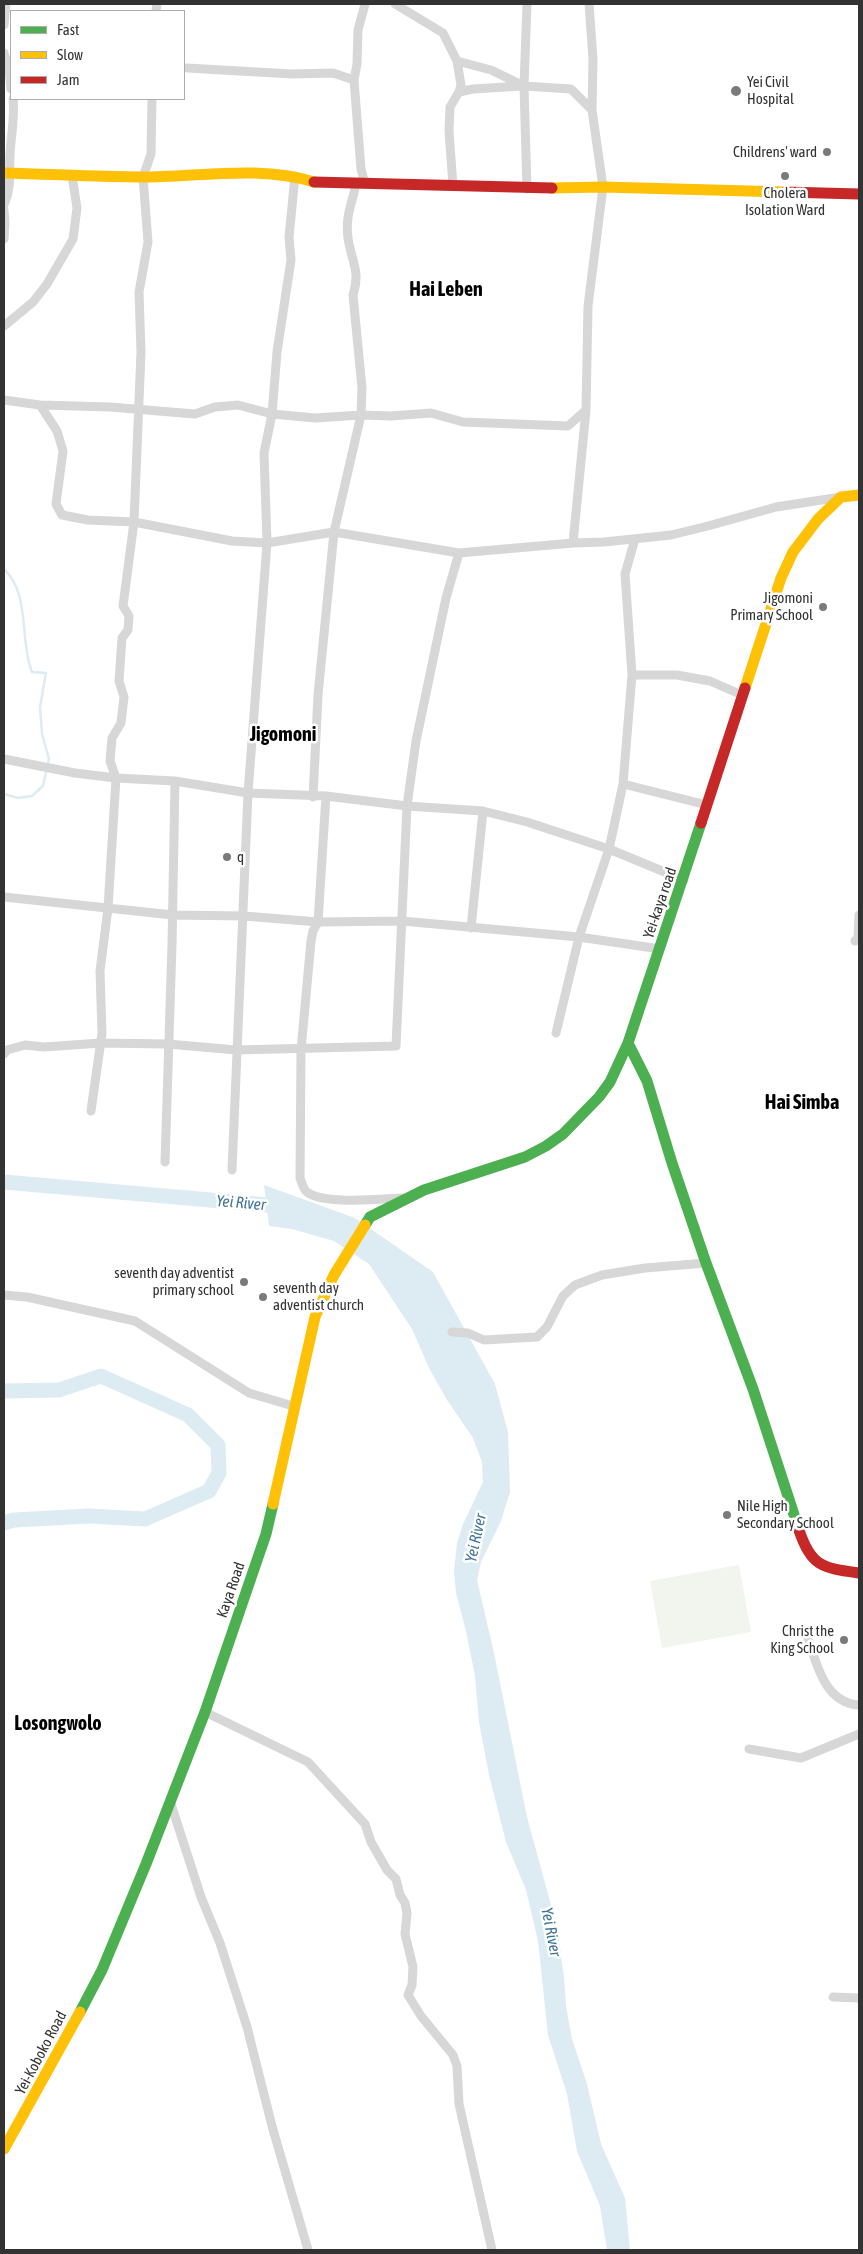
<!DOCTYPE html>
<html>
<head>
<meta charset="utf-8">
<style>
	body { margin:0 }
	#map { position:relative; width:863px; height:2254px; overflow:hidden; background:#fff; font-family:"Asap Condensed",sans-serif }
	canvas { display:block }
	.frame { position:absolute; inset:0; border:5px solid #333; pointer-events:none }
	.legend { position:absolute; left:10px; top:10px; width:175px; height:90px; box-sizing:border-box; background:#fff; border:1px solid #adadad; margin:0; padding:6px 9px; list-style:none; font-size:15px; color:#333 }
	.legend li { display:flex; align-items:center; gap:10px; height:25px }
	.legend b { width:25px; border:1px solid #adadad }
</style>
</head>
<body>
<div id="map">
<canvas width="863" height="2254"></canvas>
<div class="frame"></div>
<ul class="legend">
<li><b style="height:6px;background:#4caf50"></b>Fast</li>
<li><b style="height:6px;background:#ffc107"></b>Slow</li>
<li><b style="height:6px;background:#c62828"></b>Jam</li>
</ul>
</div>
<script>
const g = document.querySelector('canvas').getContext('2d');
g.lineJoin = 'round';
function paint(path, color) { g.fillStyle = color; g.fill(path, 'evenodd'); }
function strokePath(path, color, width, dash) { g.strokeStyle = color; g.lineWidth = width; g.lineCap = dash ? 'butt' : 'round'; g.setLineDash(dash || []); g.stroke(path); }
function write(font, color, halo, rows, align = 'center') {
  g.font = font + ' "Asap Condensed",sans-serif'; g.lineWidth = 5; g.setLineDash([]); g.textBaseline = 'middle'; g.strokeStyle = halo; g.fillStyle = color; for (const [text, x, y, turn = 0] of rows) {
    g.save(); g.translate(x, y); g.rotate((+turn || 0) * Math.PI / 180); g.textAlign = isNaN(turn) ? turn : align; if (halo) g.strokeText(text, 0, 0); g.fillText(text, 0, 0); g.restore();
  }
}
const green = new Path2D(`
	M739,1565L751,1632L662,1648L650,1581Z`);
const water = new Path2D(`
	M264,1185L355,1218L433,1272L495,1384L508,1432L510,1492L501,1521L481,1562L477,1580L494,1653L527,1817L557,1927L564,1977L566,2006L572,2039L587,2084L601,2144L625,2198L630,2250H607L600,2206L577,2151L567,2094L548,2035L538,1941L526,1890L506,1842L489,1775L479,1722L475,1676L466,1631L456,1593L454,1571L457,1543L463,1524L483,1482L482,1462L473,1438L447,1400L429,1368L412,1329L369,1264L334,1241L292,1229L269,1226Z`);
const stream = new Path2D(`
	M4,569C31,595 19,640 32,672L46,673L40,707L42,734L49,759L43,786L32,796L18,798L4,794`);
const river = new Path2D(`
	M4,1182L279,1206L285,1210
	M4,1391L59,1390L101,1376L188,1415L218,1445L219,1473L209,1491L145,1519L89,1516L14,1520L4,1523`);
const street = new Path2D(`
	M365,4L358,30L357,64L354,80L361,169L365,184
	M395,4L443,33L457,61L491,70L524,86L571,89L592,110
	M156,11L157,4
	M4,25L6,4
	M4,53L9,69L11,89
	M457,61L461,85L459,92
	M187,68L292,74L333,73L354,80
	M453,186L449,131L450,107L459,92L473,89L522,86
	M527,189L524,86L527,4
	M4,205C12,187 9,173 10,154C11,136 15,117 13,99
	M4,210L5,223L4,239
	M4,326L33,302L47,284L73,239L77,208L72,176
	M4,400L40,405L110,407L195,414L215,407L238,405L272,414L315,418L361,415L391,416L431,413L463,422L568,426L586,410
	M40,405L57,431L63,451L56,504L62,515L88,520L134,522L232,541L267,543L334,532L459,553L573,543L604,542L671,535L708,526L776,507L841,497
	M573,543L586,410L588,306L603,187L592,110L593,59L589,4
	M632,675H677L710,681L742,695
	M4,759L75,773L116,778L175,781L248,793L326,796L407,806L483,811L527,822L609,849L684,880
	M623,784L707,805
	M326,796L318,922L313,931L311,941L301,1050L300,1178C302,1183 303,1189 307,1192C323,1205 382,1199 402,1198
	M313,797L318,695L334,532L361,415L362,388L353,295C361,270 351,261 348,238C345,216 352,204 356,184
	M4,897L173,915L244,916L318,922L402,921L579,937L660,949
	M471,928L483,811
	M855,941L858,938L859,915
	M556,1033L579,937L609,849L623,784L632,675L625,574L635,539
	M4,1054L7,1050L25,1045L44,1047L101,1043L168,1044L236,1050L396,1046L407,806L416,741L446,598L459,553
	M91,1111L102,1033L100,971L108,908L116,778L110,761L112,738L121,723L124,697L119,681L122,638L128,630L129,616L123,606L134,522L141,352L139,292L148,242L143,177L151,154L152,99
	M165,1162L172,945L175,781
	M232,1170L248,793L267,543L264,453L272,414L277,352L291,260L289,237L295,176
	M4,1295L27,1297L135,1321L249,1393L293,1406
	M452,1332L468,1333L484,1340L537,1337L547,1327L563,1296L575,1285L602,1275L645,1268L706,1263
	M807,1635C816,1662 824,1703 859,1705
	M205,1712L308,1762L365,1824L371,1842L387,1870L396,1879L400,1895L405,1903L407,1913L405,1934L413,1967L412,1985L408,1995L421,2016L453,2055L457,2066L459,2104L492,2250
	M749,1749L801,1758L859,1734
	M170,1801L201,1897L220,1943L247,2027L272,2126L308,2250
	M833,1997L859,1998`);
const fast = new Path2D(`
	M628,1043L647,1081L672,1163L706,1263L753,1389L799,1530
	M365,1225L370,1217L424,1190L525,1157L546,1146L563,1134L599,1097L610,1082L628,1043L701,823
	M80,2012L102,1970L146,1864L205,1712L266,1534L273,1504`);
const slow = new Path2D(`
	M4,173C50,174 96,177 142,177C198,177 260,165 314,182
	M552,188L603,187L785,192
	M745,688L781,578L793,552L818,519L841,497L859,495
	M273,1504L315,1317L334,1275L365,1225
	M4,2149L80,2012`);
const jam = new Path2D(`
	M314,182L552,188
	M785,192L859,194
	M701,823L745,688
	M799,1530C811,1567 823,1568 859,1573`);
const markers = [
	[736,91,6,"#7a7a7a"],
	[827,152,5,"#7a7a7a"],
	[785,176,5,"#7a7a7a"],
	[823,607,5,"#7a7a7a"],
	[227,857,5,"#7a7a7a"],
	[244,1282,5,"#7a7a7a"],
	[263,1297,5,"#7a7a7a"],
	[727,1515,5,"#7a7a7a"],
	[844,1640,5,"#7a7a7a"]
];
const poiNames = [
	["Yei Civil",747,82],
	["Hospital",747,99],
	["Childrens' ward",817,152,"right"],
	["Cholera",785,193,"center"],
	["Isolation Ward",785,210,"center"],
	["Jigomoni",813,598,"right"],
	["Primary School",813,615,"right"],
	["q",237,857],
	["seventh day adventist",234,1273,"right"],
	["primary school",234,1290,"right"],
	["seventh day",273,1288],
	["adventist church",273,1305],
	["Nile High",737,1506],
	["Secondary School",737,1523],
	["Christ the",834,1631,"right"],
	["King School",834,1648,"right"]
];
const streetNames = [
	["Yei-kaya road",660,903,-71],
	["Kaya Road",231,1590,-71],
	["Yei-Koboko Road",41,2053,-62]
];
const waterNames = [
	["Yei River",241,1203,5],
	["Yei River",476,1538,-78],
	["Yei River",551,1932,79]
];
const districtNames = [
	["Hai Leben",446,290],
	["Jigomoni",283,735],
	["Hai Simba",802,1103],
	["Losongwolo",58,1724]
];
paint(green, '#f1f5ed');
paint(water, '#ddebf3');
strokePath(stream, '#ddebf3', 2.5);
strokePath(river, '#ddebf3', 15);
strokePath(street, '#d7d7d7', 9);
strokePath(fast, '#4caf50', 11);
strokePath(slow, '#ffc107', 11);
strokePath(jam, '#c62828', 11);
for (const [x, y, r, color] of markers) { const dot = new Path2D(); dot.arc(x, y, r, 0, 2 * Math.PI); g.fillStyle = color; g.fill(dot); strokePath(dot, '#fff', 2); }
write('15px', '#333', '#fff', poiNames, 'left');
write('15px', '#333', '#fff', streetNames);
write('italic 16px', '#3f7597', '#fff', waterNames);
write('bold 20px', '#000', '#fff', districtNames);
</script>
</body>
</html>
